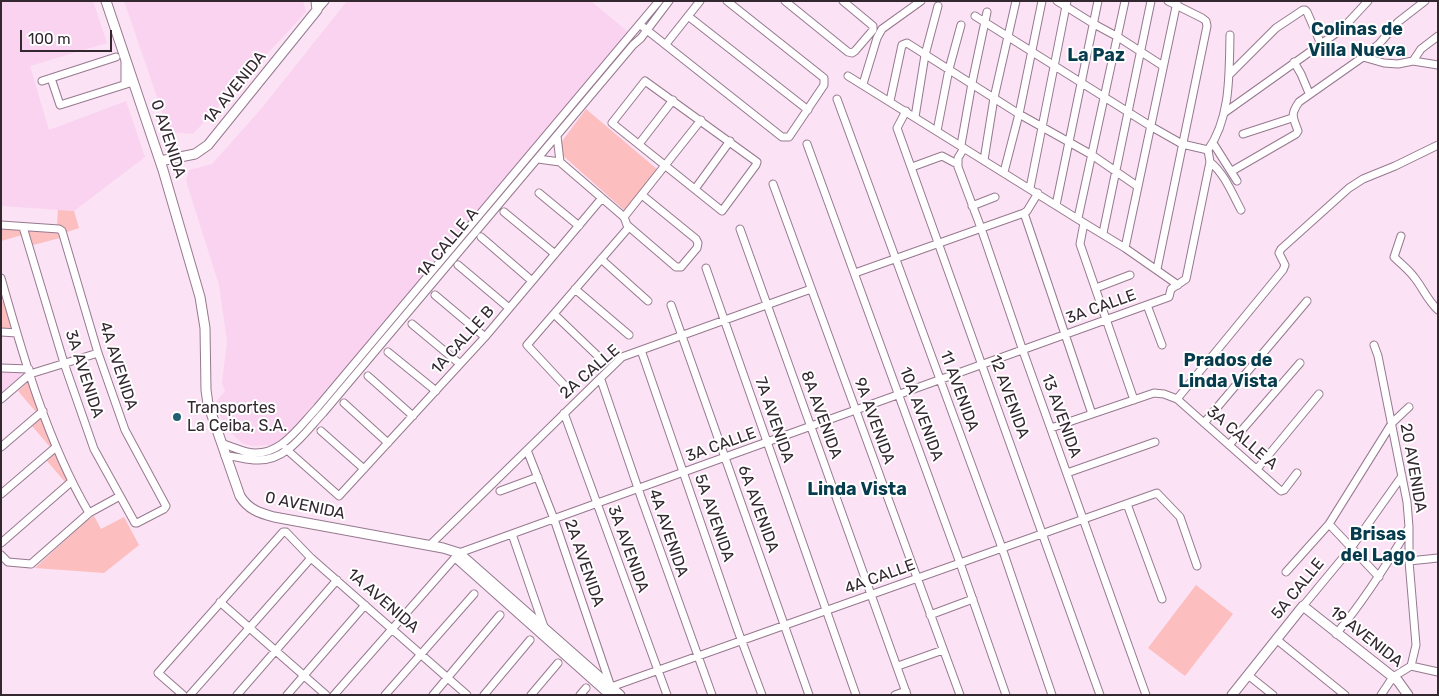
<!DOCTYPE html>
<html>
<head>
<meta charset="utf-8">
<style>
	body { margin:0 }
	#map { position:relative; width:1439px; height:696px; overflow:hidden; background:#fce2f5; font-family:Rubik,sans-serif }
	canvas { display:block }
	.frame { position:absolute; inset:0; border:2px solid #332730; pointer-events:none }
	.scale { position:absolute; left:20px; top:30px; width:92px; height:22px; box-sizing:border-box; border:2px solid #332730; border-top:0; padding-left:6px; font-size:15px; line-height:18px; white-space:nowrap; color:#332730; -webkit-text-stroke:4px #fff; paint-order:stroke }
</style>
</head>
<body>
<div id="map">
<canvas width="1439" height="696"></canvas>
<div class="frame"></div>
<div class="scale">100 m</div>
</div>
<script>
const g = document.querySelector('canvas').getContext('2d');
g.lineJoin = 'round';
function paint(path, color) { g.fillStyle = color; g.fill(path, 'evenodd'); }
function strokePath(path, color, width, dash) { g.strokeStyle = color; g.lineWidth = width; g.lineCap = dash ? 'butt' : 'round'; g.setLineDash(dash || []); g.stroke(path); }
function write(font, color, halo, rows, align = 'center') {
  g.font = font + ' Rubik,sans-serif'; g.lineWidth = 4; g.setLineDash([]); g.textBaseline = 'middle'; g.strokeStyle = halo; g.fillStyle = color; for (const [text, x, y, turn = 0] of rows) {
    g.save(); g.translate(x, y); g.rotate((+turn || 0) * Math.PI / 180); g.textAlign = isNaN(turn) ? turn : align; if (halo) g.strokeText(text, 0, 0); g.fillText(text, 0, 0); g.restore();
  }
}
const built = new Path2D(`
	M1,1H93L107,43L30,66L49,130L126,101L145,157L74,211L1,206Z
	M124,1H303L306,12L193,134L169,132Z
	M347,1H591L633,36L285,454L273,445L252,446L242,443L232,434L221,418L215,403L225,391L222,383L227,341L219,285L186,181L189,170L212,164L261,109Z
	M1,371L25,372L1,393Z`);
const green = new Path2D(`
	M586,109L658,170L625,211L560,153V144Z
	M58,210L74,211L79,228L64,233L60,227L57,225Z
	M1,229H18L22,235L1,241Z
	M28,230L57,231L60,238L33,245Z
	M1,301L5,302L13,330L1,329Z
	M29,381L39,409L36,412L18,391Z
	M42,416L53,444L50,447L32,426Z
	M55,452L67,480L65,482L47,461Z
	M94,516L101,529L124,517L139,545L104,573L35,568L86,521Z
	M1196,585L1233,614L1185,676L1148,648Z`);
const minor = new Path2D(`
	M785,1L848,52L852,53L855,51L873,30V26L843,1
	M1057,1L1094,24L1118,37L1163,66
	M317,10L325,1
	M688,16L808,110
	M975,16L1152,127L1182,144L1208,150
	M643,27L782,137H789L824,85V78L727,1
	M666,44L700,1
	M1363,57L1384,63L1398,64L1413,61L1438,65
	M1413,61L1421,49L1438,36
	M1294,62L1301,74L1309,93
	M1229,75L1276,28L1303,10H1305L1307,12L1321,44
	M848,76L1084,223L1125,248L1178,285
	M51,78L60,105L133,82
	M42,81L116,57
	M645,81L757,162L756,165L722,211L612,123Z
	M125,84V62
	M863,84L877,38L882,29L921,1
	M837,99L1002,548L1052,695
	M890,101L902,45L907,43L1019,114L1092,155L1137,186
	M906,111L897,128L1100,695
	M1224,113L1342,29L1368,1
	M915,117L925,55L938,6
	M937,131L949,69L961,25
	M1243,134L1292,118
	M557,136L560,162
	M1213,143L1237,181
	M639,144L673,100
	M807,144L960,563L1006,695
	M961,145L972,83L987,12
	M964,148L958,158V167L981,228L1023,351L1146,695
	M538,159L560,162L624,217L627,225L676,267H681L697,248L698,243L696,239L642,195
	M984,160L994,98L1016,1
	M1210,162C1224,173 1232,193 1241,210
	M912,167L942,156L957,164
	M1232,171L1296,134L1298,131C1293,117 1290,115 1299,102L1363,57L1379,44L1398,22L1425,1
	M1004,172L1019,114L1042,1
	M773,184L960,695
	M1030,188L1067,1
	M695,189L730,141
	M539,193L579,226
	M1056,205L1098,1
	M972,206L995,197
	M504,212L555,254
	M1024,213L1092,414
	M624,217L701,120
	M1078,218L1125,1
	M1084,223L1080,244L1134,400
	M1,225L59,229L62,231L98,353L125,430L166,506L164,509L137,523H135L94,449L64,363L23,227
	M740,229L907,695
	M1103,233L1151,1
	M1401,236L1394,257C1401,264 1408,269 1414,277C1423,288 1427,300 1438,310
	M481,237L532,281
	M1125,248L1177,2
	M601,259L648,301
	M458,265L509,308
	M706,268L856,695
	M1157,269L1207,26L1206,21L1202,18L1168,1
	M855,273L1024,213L1027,211L1038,193
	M1,278C24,359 47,441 89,513
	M1096,288L1130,275
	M575,289L629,335
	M435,295L485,337
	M671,305L809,695
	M1147,305L1162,345
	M554,314L602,360
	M412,324L460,364
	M1,332L17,333
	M1374,345L1378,356L1407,502L1409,527V561L1416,645L1411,666L1393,677L1381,695
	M641,350L738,631L762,695
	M388,352L436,391
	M1,368L29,369
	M368,376L413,416
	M601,380L641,497L712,695
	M568,389L527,345L629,227
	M1,399L30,374L98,353
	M1177,399L1283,270L1285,265L1279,253L1281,249L1349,188L1363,179L1395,166L1438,145
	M344,403L388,443
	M564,413L667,695
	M1204,423L1307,301
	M1051,428L1154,393L1164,394L1177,399L1281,491L1284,490L1297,473
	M321,431L364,469
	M221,443C230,446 238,450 247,452C279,459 298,428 317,408L659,1
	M1229,445L1300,363
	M1,447L43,411
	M286,449L339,496L485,337L602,198
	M527,450L554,519L611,687L1157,493L1180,517L1197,566
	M225,456C236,456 246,460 257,460C287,461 304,433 323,413L633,45L641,38L669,1
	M1257,469L1319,394
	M1067,473L1155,442
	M500,491L538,477
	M1,494L56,447
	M1127,504L1162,599
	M1329,524L1379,577
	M512,534L544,627
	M1,543L71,482
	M430,545L622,357L811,289
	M1,555L8,562L31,564L89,513L120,496
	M455,558L609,695
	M1409,561L1438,558
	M1286,572L1329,524L1392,423L1409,407
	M220,602L326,695
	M1303,606L1351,548L1402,476
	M930,615L973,599
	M1336,634C1364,601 1386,566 1408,529
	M1276,639L1345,695
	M898,666L943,650
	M1411,666L1438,672
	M1248,675L1273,695
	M183,695L158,673L283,532H286L311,558L467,695
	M190,695L311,558
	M237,695L337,580
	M287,695L365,605
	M334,695L459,553L1169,297L1171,289L1186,279L1210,162L1208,150C1231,117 1229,74 1230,35
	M385,695L474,594
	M433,695L500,615
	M484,695L530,640
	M531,695L558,663
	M580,695L586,688
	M895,695L906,691`);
const tertiary = new Path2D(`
	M106,1L163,170L200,297L205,328L206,390L208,404L240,496C248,509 259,513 274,517L443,548L459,553L620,695
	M160,161L195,154L208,145L317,10L316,1
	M1232,695L1303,606L1398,681L1408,695`);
const markers = [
	[177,417,5,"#225f76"]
];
const streetNames = [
	["1A AVENIDA",235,88,-51],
	["0 AVENIDA",168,139,72],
	["1A CALLE A",448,243,-50],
	["3A CALLE",1101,307,-20],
	["1A CALLE B",463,340,-48],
	["4A AVENIDA",118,366,72],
	["2A CALLE",590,372,-41],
	["3A AVENIDA",84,374,72],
	["11 AVENIDA",959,391,70],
	["12 AVENIDA",1009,397,70],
	["10A AVENIDA",921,414,70],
	["8A AVENIDA",821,415,70],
	["13 AVENIDA",1061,416,70],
	["7A AVENIDA",774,420,71],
	["9A AVENIDA",874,421,70],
	["3A CALLE A",1242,438,41],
	["3A CALLE",721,445,-20],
	["20 AVENIDA",1413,468,80],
	["0 AVENIDA",305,506,12],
	["6A AVENIDA",758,509,70],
	["5A AVENIDA",714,518,71],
	["4A AVENIDA",668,533,71],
	["3A AVENIDA",628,549,70],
	["2A AVENIDA",584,563,71],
	["4A CALLE",880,577,-20],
	["5A CALLE",1298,589,-51],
	["1A AVENIDA",383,601,41],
	["19 AVENIDA",1366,637,38]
];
const poiNames = [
	["Transportes",187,408],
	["La Ceiba, S.A.",187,426]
];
const neighbourhoodNames = [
	["Colinas de",1357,30],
	["Villa Nueva",1357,51],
	["La Paz",1096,56],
	["Prados de",1228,361],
	["Linda Vista",1228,382],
	["Linda Vista",857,490],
	["Brisas",1378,535],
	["del Lago",1378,556]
];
paint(built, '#f9d3f0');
paint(green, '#fcbebe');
strokePath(minor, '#96798f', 9);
strokePath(tertiary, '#96798f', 11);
strokePath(minor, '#fff', 7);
strokePath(tertiary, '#fff', 9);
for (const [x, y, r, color] of markers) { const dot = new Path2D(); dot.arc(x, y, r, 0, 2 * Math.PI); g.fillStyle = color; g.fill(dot); strokePath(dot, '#fff', 2); }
write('16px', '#332730', '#fff', streetNames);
write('16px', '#332730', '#fff', poiNames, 'left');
write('bold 18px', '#063c4d', '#fff', neighbourhoodNames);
</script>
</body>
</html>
